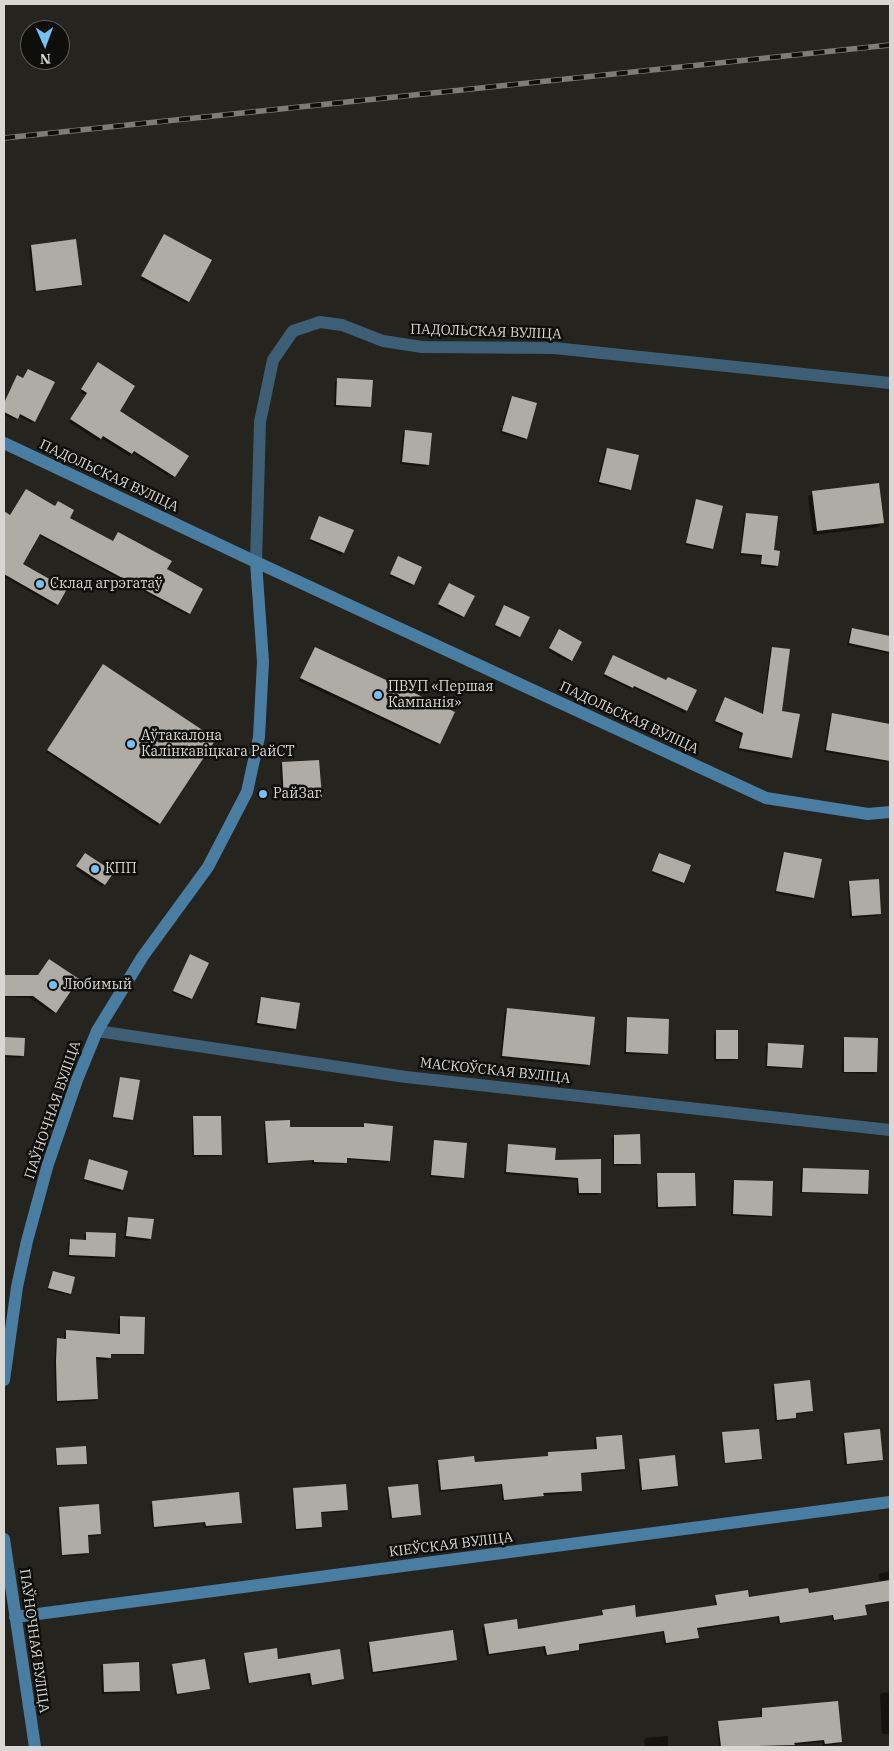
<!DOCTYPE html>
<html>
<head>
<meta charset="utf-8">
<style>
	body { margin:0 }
	#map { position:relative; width:894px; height:1751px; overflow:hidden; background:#26241e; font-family:"IBM Plex Serif",serif }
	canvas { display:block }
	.frame { position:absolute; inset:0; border:5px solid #d9d7d3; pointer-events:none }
	.north { position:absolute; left:20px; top:20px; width:50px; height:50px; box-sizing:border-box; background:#0e0e0b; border:1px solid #5f5e5b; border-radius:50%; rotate:178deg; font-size:14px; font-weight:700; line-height:20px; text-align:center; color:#d9d7d3 }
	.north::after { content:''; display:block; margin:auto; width:18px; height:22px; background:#75c0f6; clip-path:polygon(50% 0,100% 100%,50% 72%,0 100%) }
</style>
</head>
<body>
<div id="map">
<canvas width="894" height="1751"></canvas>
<div class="frame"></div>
<div class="north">N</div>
</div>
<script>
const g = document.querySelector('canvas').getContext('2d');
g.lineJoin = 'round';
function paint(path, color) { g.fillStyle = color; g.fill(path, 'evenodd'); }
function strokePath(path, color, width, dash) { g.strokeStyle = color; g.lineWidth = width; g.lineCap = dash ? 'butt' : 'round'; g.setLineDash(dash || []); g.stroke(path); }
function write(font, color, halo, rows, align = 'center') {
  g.font = font + ' "IBM Plex Serif",serif'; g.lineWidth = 5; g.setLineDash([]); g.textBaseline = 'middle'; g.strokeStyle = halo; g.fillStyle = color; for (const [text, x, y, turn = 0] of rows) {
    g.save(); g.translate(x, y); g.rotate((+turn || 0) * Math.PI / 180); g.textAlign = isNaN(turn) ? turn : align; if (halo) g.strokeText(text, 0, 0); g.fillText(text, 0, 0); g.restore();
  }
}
const shadow = new Path2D(`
	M162,237L188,301L186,303L140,279Z
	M31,246L81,285L78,287L34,292L29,248Z
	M96,366L118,411L174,476L172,478L132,453L129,456L101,438L98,441L69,422L86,395L80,392Z
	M15,379L34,421L32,423L18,416L15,420L4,415V403Z
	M338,380L370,406L368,408L334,407L335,382Z
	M512,397L526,438L524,440L500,433L510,399Z
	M405,432L428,464L426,467L400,464L403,434Z
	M607,449L630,489L628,491L597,484L605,451Z
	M813,492L883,522L878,527L813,535L808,497Z
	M24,493L201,589L189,613L187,615L38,535L21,564L57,604L55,606L4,577V565L8,558L4,556V518L6,514L9,516Z
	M696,501L712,548L710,550L685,545L694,503Z
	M747,514L772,551L777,566L775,568L760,566L761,557L740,555L744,516Z
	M318,520L352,531L341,555L309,541Z
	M398,558L413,584L411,586L389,576Z
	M448,586L463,616L461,618L437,607Z
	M503,608L519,636L517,638L494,627Z
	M852,630L890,638V654L847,645L850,632Z
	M558,633L571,660L569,662L548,651Z
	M772,648L781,712L798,715L790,758L788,760L738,750L741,735L713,723L725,698L762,714L770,651Z
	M315,649L439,743L437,745L299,681Z
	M612,659L665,681L695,691L686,711L684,713L632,687L630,689L603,676Z
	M101,668L215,739L157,826L46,752Z
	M833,715L890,725V747L888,760L886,762L824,752L830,717Z
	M282,763L320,797L318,799L282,801L280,765Z
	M784,853L813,898L811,900L775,893L782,855Z
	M660,854L683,882L681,884L651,873Z
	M83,857L112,873L102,887L75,869Z
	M850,882L880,914L878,916L850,918L848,884Z
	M189,958L191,998L189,1000L172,993Z
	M4,976L37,977L55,1012L53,1014L30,998L4,997Z
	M261,999L299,1004L295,1029L293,1031L255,1025L259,1001Z
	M507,1009L589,1065L587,1067L500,1058L505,1011Z
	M628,1018L667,1053L664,1055L624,1054L626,1020Z
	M716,1031L737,1058L735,1060L714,1061V1034Z
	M845,1038L876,1072L874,1074L842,1073L843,1041Z
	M4,1039H23V1055L21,1058L4,1057Z
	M769,1044L801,1067L799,1069L765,1068L766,1046Z
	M121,1078L132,1119L130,1121L112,1118L119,1080Z
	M194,1118L221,1154L219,1156L192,1157V1120Z
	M266,1122L289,1128H362L365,1125L389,1161L387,1163L346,1159L344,1164H312V1161L266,1164L264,1124Z
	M614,1136L639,1163L637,1165L613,1166L612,1138Z
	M435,1141L463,1177L461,1179L430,1177L433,1144Z
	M509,1146L553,1162L600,1193L598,1195H577V1180L504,1174L507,1148Z
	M90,1161L122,1189L120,1192L83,1181L88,1163Z
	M803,1169L867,1193L865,1195L800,1193L801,1171Z
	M658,1175L695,1206L692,1208L656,1209V1177Z
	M734,1181L771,1215L769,1217L731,1216L732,1183Z
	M128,1218L150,1238L148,1241L124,1238L126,1220Z
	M87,1233L114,1257L111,1259L68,1257V1243L70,1241H84V1235Z
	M53,1273L70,1293L68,1295L47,1290L51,1275Z
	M120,1318L143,1353L141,1355H110L107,1360L95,1359L97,1399L95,1401L56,1403L54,1364L56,1342L58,1340H64V1333L67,1331L118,1335V1320Z
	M809,1382L812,1410L810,1413L794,1414L795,1418L793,1420L775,1422L772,1387L774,1385Z
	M879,1431L882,1460L879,1462L845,1465L842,1436L844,1434Z
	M723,1433L760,1459L758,1461L724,1464L721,1435Z
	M597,1438L624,1469L622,1471L580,1474L581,1490L579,1493L542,1495L540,1497L502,1501L501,1485L439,1492L436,1463L438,1461L474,1463L546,1458L548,1454L595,1450L594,1440Z
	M57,1449L86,1463L84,1465L56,1466L55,1451Z
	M639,1460L677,1486L675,1488L640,1491L637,1462Z
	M389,1488L420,1514L418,1516L390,1519L387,1490Z
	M294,1489L347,1509L345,1512L320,1513L321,1527L319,1529L295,1531L292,1492Z
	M152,1503L241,1522L238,1524L204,1528L203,1523L153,1529L150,1505Z
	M59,1508L100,1534L98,1536L86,1537L88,1553L85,1555L61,1556L57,1511Z
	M890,1571V1602L864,1606L865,1614L863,1616L832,1621V1616L778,1624L777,1617L696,1630L697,1638L695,1640L664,1645L663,1632L577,1646L578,1649L576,1652L545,1656L543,1647L487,1656L482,1628L485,1626L517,1630L601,1617V1613L603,1611L635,1619L715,1606L714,1598L716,1596L748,1598L808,1594L880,1583L879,1575L881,1573Z
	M369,1643L456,1660L454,1662L372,1674L367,1645Z
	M245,1654L277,1660L343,1679L341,1681L310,1686L308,1675L247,1684L243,1656Z
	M103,1665L139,1691L137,1693L102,1694L101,1667Z
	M173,1665L208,1688L206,1690L175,1695L171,1667Z
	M890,1692V1734H882L880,1695L882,1693Z
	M762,1709L841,1742L839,1744L823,1746L822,1742L773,1747H719L717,1724L719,1722L761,1718L760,1711Z
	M668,1736V1747H645L644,1740L646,1738Z`);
const building = new Path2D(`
	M164,234L212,260L189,302L141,276Z
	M76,239L82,285L36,291L31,245Z
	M98,362L135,386L120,411L189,456L175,477L134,451L132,454L103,436L101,439L70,419L87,393L81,389Z
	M28,369L55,382L35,422L20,414L18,419L4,412V403L17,375L23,378Z
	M337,378L373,380L371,407L336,405Z
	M512,396L537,403L527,439L502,431Z
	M405,430L432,433L429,465L402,462Z
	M607,448L639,455L631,490L599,482Z
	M879,483L884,523L817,531L812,491Z
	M26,489L55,506L58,501L74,510L70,518L113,541L118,532L172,561L167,569L203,589L190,614L40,534L23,564L67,589L58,605L4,574V511L10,515Z
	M696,499L723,506L713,549L686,543Z
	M746,513L778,516L774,550L780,551L778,566L761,564L762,555L741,553Z
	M319,516L354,530L344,553L310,539Z
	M398,556L422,567L414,585L390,574Z
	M449,583L475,596L464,617L438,604Z
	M504,605L530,617L520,637L495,625Z
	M852,628L890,636V652L849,643Z
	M559,629L582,642L572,661L549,648Z
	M315,647L455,712L440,744L300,678Z
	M772,647L790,649L782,711L800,714L792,758L739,748L743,733L715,721L725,697L763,714Z
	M613,655L666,680L668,677L697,690L687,711L634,686L633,688L604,674Z
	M103,664L216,739L160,824L47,750Z
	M832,713L890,724V761L826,750Z
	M319,760L322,797L284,800L282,762Z
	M784,852L822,859L814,898L776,891Z
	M85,853L114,872L105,885L76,866Z
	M659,853L691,865L684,883L652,871Z
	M879,879L881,914L852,916L849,881Z
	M190,954L209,963L192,999L173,991Z
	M49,959L79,979L56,1013L33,996H4V975H38Z
	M261,997L300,1003L296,1029L257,1023Z
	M507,1008L595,1017L590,1065L502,1056Z
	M627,1017L669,1019L668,1054L626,1052Z
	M716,1030H738V1059H716Z
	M4,1037L25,1038L24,1056L4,1055Z
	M844,1037L878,1038L877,1072H844Z
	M768,1043L804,1045L802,1068L767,1066Z
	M120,1077L140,1080L133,1120L113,1117Z
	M193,1116H221L222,1155H194Z
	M290,1120V1127H364V1123L393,1126L390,1161L347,1158V1163L314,1162V1160L268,1163L265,1121Z
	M640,1134L641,1164H614V1135Z
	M434,1140L467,1143L464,1178L431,1175Z
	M508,1144L556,1148L555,1160L601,1159V1193H579L578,1178L506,1172Z
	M89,1159L128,1171L123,1190L84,1179Z
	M803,1168L869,1170L868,1194L802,1192Z
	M657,1173H695L696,1206L658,1207Z
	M734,1180L773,1181L772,1216L733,1214Z
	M128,1217L154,1219L151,1239L126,1236Z
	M86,1232L116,1233L115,1257L69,1255L70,1239L86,1240Z
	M53,1271L75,1277L71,1294L48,1288Z
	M120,1316L145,1317L144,1354H111V1358L96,1357L98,1399L57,1401L56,1361L57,1338L66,1339V1330L120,1334Z
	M810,1380L813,1411L796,1413V1418L777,1420L774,1384Z
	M759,1429L762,1459L725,1463L722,1432Z
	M880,1429L883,1460L847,1464L844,1433Z
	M622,1435L625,1469L581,1473L582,1491L543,1493L544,1496L504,1500L502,1484L441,1490L438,1460L474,1456L475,1462L548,1456V1452L597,1449L596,1437Z
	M86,1446L87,1464L57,1465L56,1448Z
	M675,1455L678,1486L642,1490L639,1459Z
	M346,1484L348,1510L321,1512L322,1527L296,1529L293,1488Z
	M418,1484L421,1515L392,1518L388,1487Z
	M239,1492L242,1523L206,1526L205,1522L154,1527L152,1501Z
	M99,1504L101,1534L88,1535L89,1553L62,1555L59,1507Z
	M890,1580V1601L865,1605L867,1615L834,1620L833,1615L780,1623L779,1616L697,1628L699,1638L666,1643L664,1631L579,1644V1650L547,1655L545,1646L489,1654L484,1624L517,1619L518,1629L603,1615L602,1610L635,1605L636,1617L717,1605L715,1595L748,1590L749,1597L808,1588L809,1593Z
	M453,1630L457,1660L373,1672L369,1642Z
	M277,1648L278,1659L340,1649L344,1679L312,1685L310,1673L249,1683L244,1653Z
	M205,1659L210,1689L177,1694L172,1664Z
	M139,1662L140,1691L104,1692L103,1664Z
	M838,1701L842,1742L825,1744L824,1740L794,1743L795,1745L721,1747L718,1721L762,1717V1708Z`);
const street = new Path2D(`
	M256,562L260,422L273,360L293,331L320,322L342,325L383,341L422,347L554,348L890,383
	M97,1031L406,1077L890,1130`);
const secondary = new Path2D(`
	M4,443L256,562L766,798L868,814L890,812
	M4,1380L17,1287L27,1241L48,1164L77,1080L97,1031L143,956L208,867L247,792L259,737L263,662L256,562
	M4,1539L35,1747
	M15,1617L890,1502`);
const rail = new Path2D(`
	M4,138L890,45`);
const markers = [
	[40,584,5,"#75c0f6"],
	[378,695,5,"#75c0f6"],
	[131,744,5,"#75c0f6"],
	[263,794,5,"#75c0f6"],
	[95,869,5,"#75c0f6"],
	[53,985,5,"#75c0f6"]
];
const streetNames = [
	["ПАДОЛЬСКАЯ ВУЛІЦА",486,332,2],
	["ПАДОЛЬСКАЯ ВУЛІЦА",109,476,25],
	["ПАДОЛЬСКАЯ ВУЛІЦА",629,718,25],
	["МАСКОЎСКАЯ ВУЛІЦА",495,1071,6],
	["ПАЎНОЧНАЯ ВУЛІЦА",53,1110,-71],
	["КІЕЎСКАЯ ВУЛІЦА",451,1545,-7],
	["ПАЎНОЧНАЯ ВУЛІЦА",34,1641,82]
];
const poiNames = [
	["Склад агрэгатаў",50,584],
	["ПВУП «Першая",388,687],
	["Кампанія»",388,703],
	["Аўтакалона",141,736],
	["Калінкавіцкага РайСТ",141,752],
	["РайЗаг",273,794],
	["КПП",105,869],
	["Любимый",63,985]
];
paint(shadow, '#0007');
paint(building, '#aeaca4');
strokePath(street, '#3e5e75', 12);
strokePath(secondary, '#4a7da2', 12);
strokePath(rail, '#7e7c77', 5.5);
strokePath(rail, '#0e0e0b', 4, [11]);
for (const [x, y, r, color] of markers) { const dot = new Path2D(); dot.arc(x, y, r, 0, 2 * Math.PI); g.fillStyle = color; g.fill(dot); strokePath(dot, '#0e0e0b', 2); }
write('14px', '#d9d7d3', '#0e0e0b', streetNames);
write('14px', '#d9d7d3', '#0e0e0b', poiNames, 'left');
</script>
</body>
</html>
